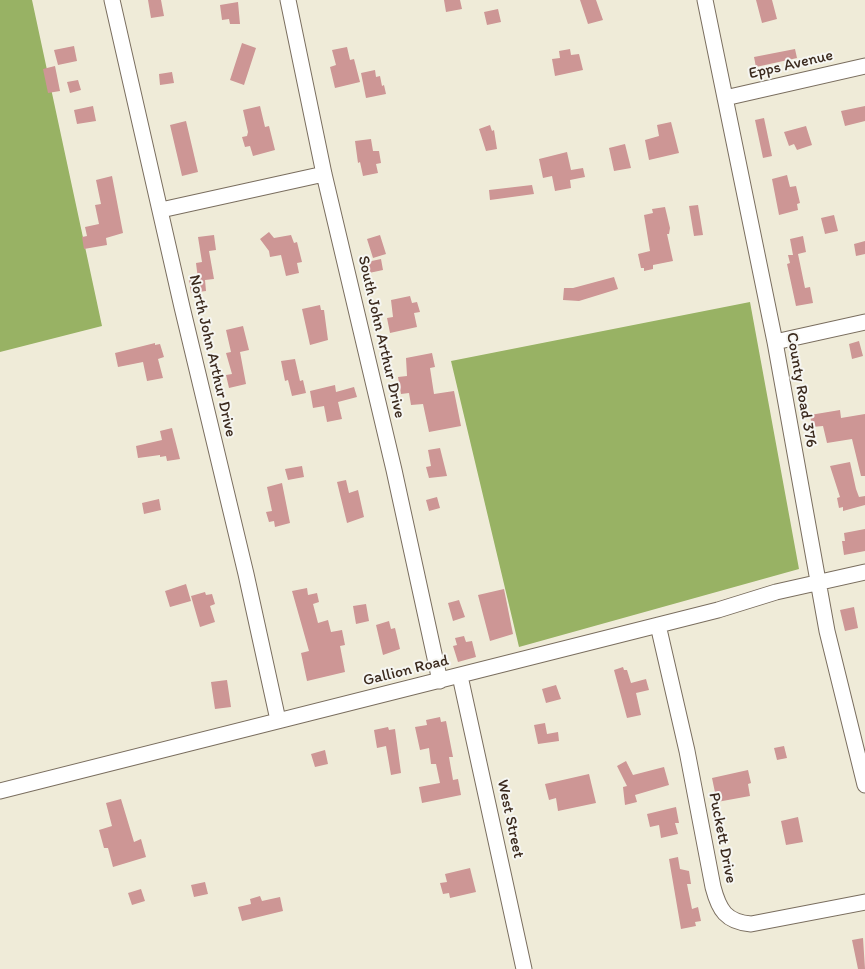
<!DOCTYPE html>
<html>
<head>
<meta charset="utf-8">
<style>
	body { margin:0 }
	canvas { display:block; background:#efebd8 }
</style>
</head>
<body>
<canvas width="865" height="969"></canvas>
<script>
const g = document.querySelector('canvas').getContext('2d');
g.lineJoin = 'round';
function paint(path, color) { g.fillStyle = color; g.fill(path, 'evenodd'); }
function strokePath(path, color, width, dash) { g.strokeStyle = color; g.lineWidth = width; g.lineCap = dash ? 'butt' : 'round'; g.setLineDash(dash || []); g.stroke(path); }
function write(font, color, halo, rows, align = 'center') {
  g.font = font + ' Itim,sans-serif'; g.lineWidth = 4; g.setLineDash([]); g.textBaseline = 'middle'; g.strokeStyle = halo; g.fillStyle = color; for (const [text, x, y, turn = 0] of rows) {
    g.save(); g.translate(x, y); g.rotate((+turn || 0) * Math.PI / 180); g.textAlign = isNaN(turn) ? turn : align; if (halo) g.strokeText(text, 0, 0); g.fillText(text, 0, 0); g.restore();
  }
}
const forest = new Path2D(`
	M0,0H32L102,326L0,352Z
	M750,302L799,569L519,647L451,361Z`);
const building = new Path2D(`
	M148,0H161L164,16L151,18Z
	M444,0H460L462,9L446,12Z
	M580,0H596L603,20L588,24Z
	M756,0H772L777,19L762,23Z
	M238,2L240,24H230L229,19L222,20L220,5Z
	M498,9L501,22L487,25L484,12Z
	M242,43L256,48L244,85L230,80Z
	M74,46L77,61L58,65L54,50Z
	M347,47L350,60L354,59L360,82L335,88L330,67L336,65L332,50Z
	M570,49L571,55L579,54L583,70L555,76L552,59L560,58L559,51Z
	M795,49L797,58L756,67L754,57Z
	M55,66L60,91L48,93L43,69Z
	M375,70L376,77L380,76L382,86L384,85L386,94L366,98L361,73Z
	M172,72L174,83L160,85L159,74Z
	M78,80L81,90L70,93L67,82Z
	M93,106L96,121L77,124L74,110Z
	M260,106L265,127L269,126L275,150L253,156L250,146L245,147L242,137L247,136L248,132L243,110Z
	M865,106V121L845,126L841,111Z
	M764,118L772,156L763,158L755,120Z
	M186,121L198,172L182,176L170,125Z
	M671,122L679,153L649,160L645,140L659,136L657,125Z
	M490,125L492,131L494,130L497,149L486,151L479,129Z
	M806,126L812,145L797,150L794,144L789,146L784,132Z
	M371,139L373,151H379L381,163L376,164L378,173L363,176L360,162L358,163L355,141Z
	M625,144L631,168L614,171L609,148Z
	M567,152L571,170L583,168L585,177L570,180L571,188L555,191L552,176L543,178L539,159Z
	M787,175L790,187L796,186L800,203L797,204L798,210L779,215L772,179Z
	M112,176L123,233L106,238L107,245L84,249L82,237L87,236L85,227L99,224L95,205L101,204L96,180Z
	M532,185L534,194L490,200L489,190Z
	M698,205L703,235L694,236L689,206Z
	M665,207L670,228L669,234H667L673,261L653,265V269L644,271V268H641L638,254L650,251L644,215L653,213L652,209Z
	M834,215L838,231L825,234L821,218Z
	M269,232L274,238L291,235L294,243L297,242L302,262L297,263L299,273L286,276L281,255L270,257L269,251L260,239Z
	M214,235L216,250L209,251L214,279L205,280L206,291L191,293L189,280L198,279L196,263L202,262L198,237Z
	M380,235L386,254L373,258L367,239Z
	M803,236L806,252L798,254L805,288L810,287L813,303L796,306L787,264L790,263L788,255H793L790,239Z
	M865,241V254L856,256L854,244Z
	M381,259L383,270L369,273L367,262Z
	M614,277L618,289L579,301L563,300L564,288H573Z
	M410,296L412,303L417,302L420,312L414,313L417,327L390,333L387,318L393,317L391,300Z
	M320,305L321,310H324L328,340L310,345L302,309Z
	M243,326L249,350L240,352L246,384L229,388L226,375L232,374L226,353L231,352L226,330Z
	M859,341L863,356L852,359L849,344Z
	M155,343V345L160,344L164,357L158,359L163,378L147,381L143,362L118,367L115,353Z
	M432,353L435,367L430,368L434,394L454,391L461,426L429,432L423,404L411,405L409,393L401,394L398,377L407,376L406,358Z
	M295,359L300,381L303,380L306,393L292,396L288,380L285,381L281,361Z
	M335,385L336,392L354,387L357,397L338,402L342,419L327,422L324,406L313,408L310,391Z
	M840,410L841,418L865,414V476H861L852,439L827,443L823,426L812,427L810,415Z
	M172,428L180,459L167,461L166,456L160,457V455L138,458L136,446L162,440L160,431Z
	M440,448L447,476L429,478L426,467L431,466L428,450Z
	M850,462L856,489L859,497L865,496V505L843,511V507L839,508L837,498L840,497L830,466Z
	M302,466L304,477L288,480L285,469Z
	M346,480L349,493L358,490L364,517L347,523L337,482Z
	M282,483L290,523L275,527L274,521L269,522L266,512L272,511L267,487Z
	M437,497L440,508L429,511L426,500Z
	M159,499L161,510L144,514L142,503Z
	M865,529V551L844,555L842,541H845L844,533Z
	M186,584L191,601L170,607L165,591Z
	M307,588L308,595L317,593L319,602L313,604L318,623L328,620L331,632L342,630L345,645L340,646L345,672L307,681L301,653L309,651L292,591Z
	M504,589L513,634L490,641L478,595Z
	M205,592L206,595L212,594L215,604L210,606L215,622L200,627L191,596Z
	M459,600L465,617L453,621L448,603Z
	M366,604L369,621L356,624L353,606Z
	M854,607L858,628L845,631L840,610Z
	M389,621L391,629L395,628L400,649L383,655L376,625Z
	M464,636L466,642L472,641L476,657L458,662L453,646L457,645L455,638Z
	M623,667L624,670H627L631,683L646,679L649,690L636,693L641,715L627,718L614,670Z
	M227,680L231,707L215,709L211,682Z
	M556,685L561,699L546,703L542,689Z
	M440,717L441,722L446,721L453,757H449L453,780L458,779L461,795L422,803L419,787L440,783L436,764H431L429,748L420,750L415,727L427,725L426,720Z
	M545,723L547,734L558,732L559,741L538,744L534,725Z
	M388,727L389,730L395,729L401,773L391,775L386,746L377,748L374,730Z
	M784,746L787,758L777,760L774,748Z
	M325,750L328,764L315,767L311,754Z
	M626,761L633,775L664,767L669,785L635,795L637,802L625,805L623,787L627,786L617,766Z
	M748,770L751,783L748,784L750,796L717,802L712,778Z
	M589,774L596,803L558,811L556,798L549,800L545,784Z
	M121,799L134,842L141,839L146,857L113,867L108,848H104L99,830L112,826L106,803Z
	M676,807L679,823H675L678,834L661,838L659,825L650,827L647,814Z
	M798,817L803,842L786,845L781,821Z
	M678,857L680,869L689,871L691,884H687L692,909L698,907L701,921L695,922L696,926L681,929L669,859Z
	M470,868L476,892L450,898L449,893L443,894L440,883L447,882L445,874Z
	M205,882L208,894L194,897L191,885Z
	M141,889L145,901L132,905L128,893Z
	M260,896L262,901L280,897L283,911L242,921L238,907L251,904L250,899Z
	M863,938L865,969H858L852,940Z`);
const minor = new Path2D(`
	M112,0L182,307L246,574L278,720
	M288,0L324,174L394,470L440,681
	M705,0L775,342L827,631L865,785
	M725,98L865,66
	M161,210L324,174
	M775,342L865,322
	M658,625L687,751L713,887C719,910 726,922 751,924L865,902
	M460,676L524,969
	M0,791L718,610L776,592L865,572`);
const streetNames = [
	["Epps Avenue",791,65,-13],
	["South John Arthur Drive",381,337,77],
	["North John Arthur Drive",212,356,77],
	["County Road 376",801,390,80],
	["Gallion Road",406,671,-14],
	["West Street",510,819,78],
	["Puckett Drive",722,838,79]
];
paint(forest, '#98b264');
paint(building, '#cd9695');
strokePath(minor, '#7a6e5f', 17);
strokePath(minor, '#fff', 15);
write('16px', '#3b2a1e', '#f6f6f2', streetNames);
</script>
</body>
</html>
